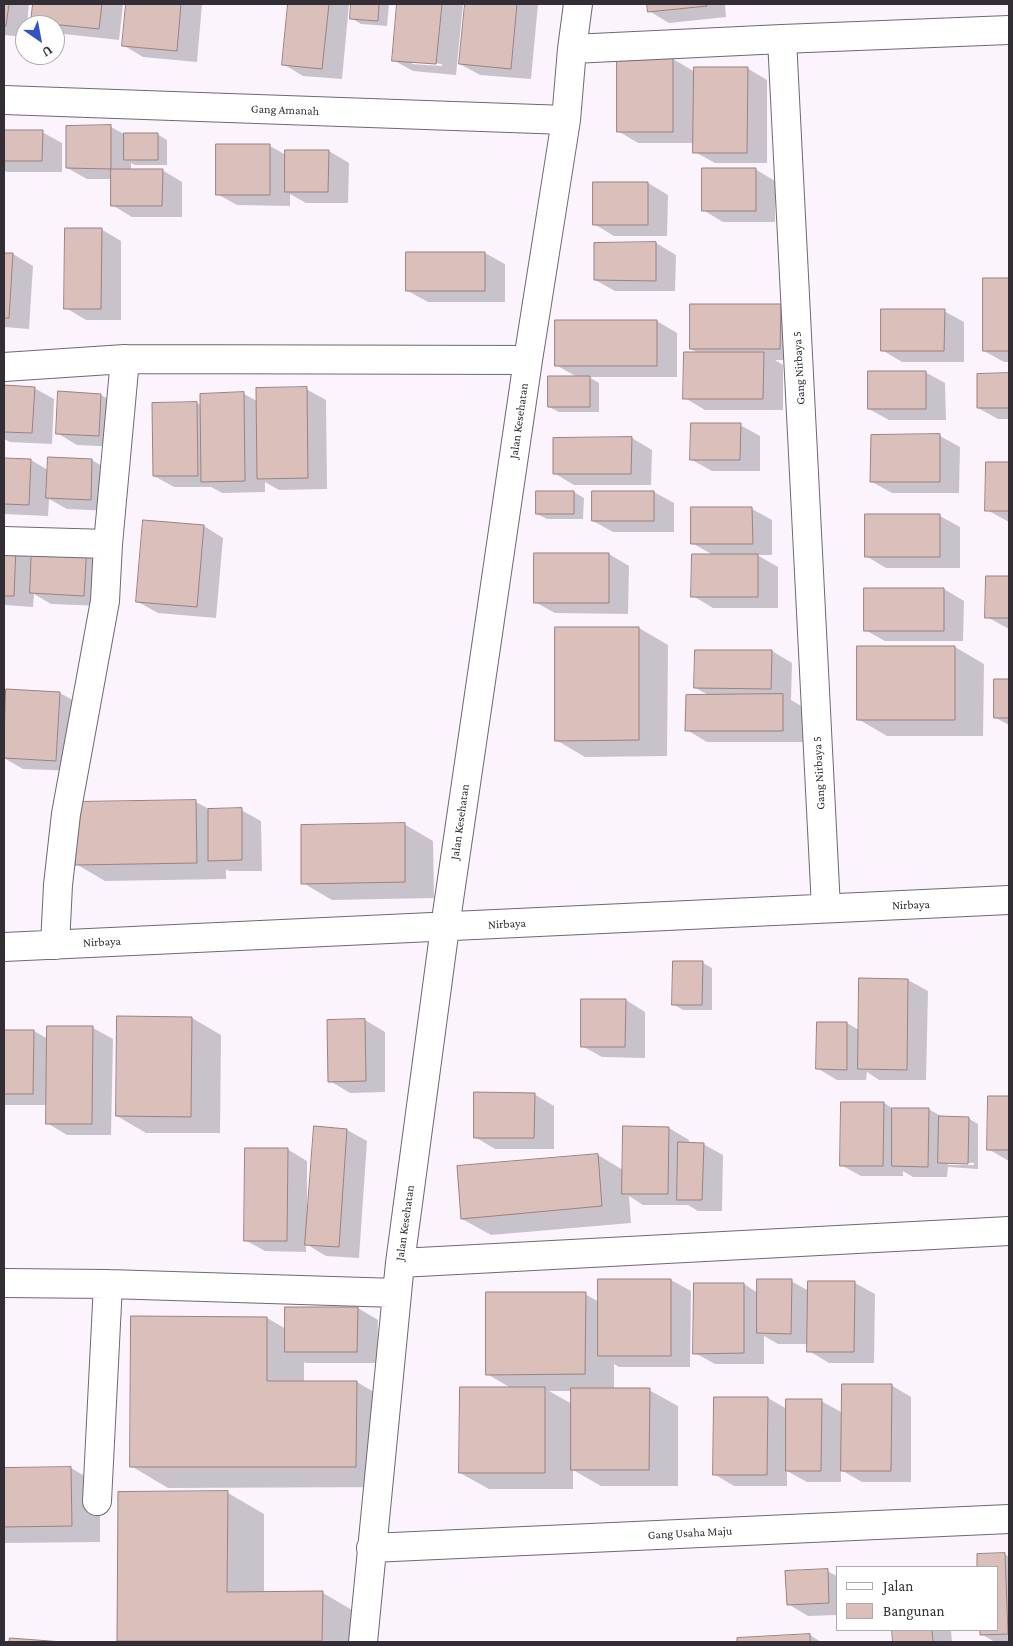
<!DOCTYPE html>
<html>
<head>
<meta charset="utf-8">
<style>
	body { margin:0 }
	#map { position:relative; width:1013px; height:1646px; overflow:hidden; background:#fbf4fd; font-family:"Crimson Pro",serif }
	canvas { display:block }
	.frame { position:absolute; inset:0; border:5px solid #332d35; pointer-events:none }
	.legend { position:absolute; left:836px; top:1566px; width:162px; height:65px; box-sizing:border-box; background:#fff; border:1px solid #adabae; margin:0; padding:6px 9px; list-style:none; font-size:15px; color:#332d35 }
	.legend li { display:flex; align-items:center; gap:10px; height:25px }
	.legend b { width:25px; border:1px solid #adabae }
	.north { position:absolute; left:15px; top:15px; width:50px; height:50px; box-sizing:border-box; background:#fff; border:1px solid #adabae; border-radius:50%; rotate:147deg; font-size:14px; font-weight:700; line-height:20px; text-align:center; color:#332d35 }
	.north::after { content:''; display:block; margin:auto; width:18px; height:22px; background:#2f55c5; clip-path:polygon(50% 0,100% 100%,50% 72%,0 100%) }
</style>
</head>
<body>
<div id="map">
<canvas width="1013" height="1646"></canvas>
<div class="frame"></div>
<ul class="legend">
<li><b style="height:6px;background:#fff"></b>Jalan</li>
<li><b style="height:14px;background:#dbbfba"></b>Bangunan</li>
</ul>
<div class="north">U</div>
</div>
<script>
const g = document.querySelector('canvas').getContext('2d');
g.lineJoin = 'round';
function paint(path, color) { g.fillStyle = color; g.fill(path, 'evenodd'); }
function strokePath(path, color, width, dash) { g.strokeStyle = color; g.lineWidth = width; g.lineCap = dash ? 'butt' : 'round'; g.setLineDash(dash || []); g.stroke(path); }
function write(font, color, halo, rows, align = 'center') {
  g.font = font + ' "Crimson Pro",serif'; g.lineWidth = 5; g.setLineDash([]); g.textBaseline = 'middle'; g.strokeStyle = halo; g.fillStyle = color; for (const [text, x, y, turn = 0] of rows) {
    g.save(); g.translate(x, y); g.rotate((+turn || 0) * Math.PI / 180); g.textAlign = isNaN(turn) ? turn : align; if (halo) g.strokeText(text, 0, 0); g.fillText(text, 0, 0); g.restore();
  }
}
const shadow = new Path2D(`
	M4,4H29L27,25H25V37L4,35Z
	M34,4H123L119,40L55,33V25H38L32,22Z
	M128,4H202L197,62L143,57L123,45Z
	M289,4H349L342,79L303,76L283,64Z
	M353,4H389L387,26L361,24L351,18Z
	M398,4H463L456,75L413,71L393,60ZM412,61L442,64V66L412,64Z
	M466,4H538L531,79L480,75L460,64Z
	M648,4H725L726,17L669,23L649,11Z
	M673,59L695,72L747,68L767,80V163H715L695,152V143H638L618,131Z
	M67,127H111L124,134H157L167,140V165H135L131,163V170H162L182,182V217H132L112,205V179H87L67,168Z
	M4,132H42L62,143V172H7L4,170Z
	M270,146L286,155L329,151L349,163L348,203H306L290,194V206L237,205L217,194Z
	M755,169L775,181V222H723L703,210Z
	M648,183L668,195L667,236H614L594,224Z
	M101,229L121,241V320H86L66,308Z
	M656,243L676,255L675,291H615L595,280Z
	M485,253L505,264V302H428L408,291Z
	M4,254H13L33,266L29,329L4,327Z
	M984,279H1009V362H1004L984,351Z
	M780,306L800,317V360H775L783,365V410H705L685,398L700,354L691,349Z
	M944,311L964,322V362H902L882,350Z
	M657,321L677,333V377H589L599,383V412H559L549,407L577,377L556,365Z
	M925,372L945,383L946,420H889L869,409Z
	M978,375H1009V419H998L978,408Z
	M4,387L34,388L54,399L52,444L10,442L4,439Z
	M306,389L326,400L327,489L279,490L265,482V492L222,493L211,487H174L154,476L197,403L201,405L244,394L257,401Z
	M59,393L101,395L121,406L119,447L77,445L57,433Z
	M740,425L760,436V471H712L692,460Z
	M940,436L960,447L959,493H892L872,482Z
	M632,438L652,450L651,485H574L554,473Z
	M49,458L92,460L112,472L110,511L67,509L49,499L48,516L4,514V459L31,460L48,470Z
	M987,463H1009V522L987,510Z
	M574,492L584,498L583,519H547L537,514Z
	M594,492H654L674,503V532H613L593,521Z
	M752,509L772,520V555H757L778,567V608H713L693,596L713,555L692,543Z
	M866,516H940L960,527V568H886L866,556Z
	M204,526L223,538L216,618L158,613L138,602Z
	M33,544L106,558L104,606L51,604L34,594L33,607L4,605V549L16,550L33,559Z
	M609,554L629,566L628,614L555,613L535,602Z
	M987,577H1009V629L987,617Z
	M944,589L964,601L963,641H885L865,630Z
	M639,628L668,645L667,756L585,757L556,740Z
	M955,647L984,664L983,736H887L858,719Z
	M772,651L792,663L791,700L803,707V742H707L687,730L710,696L696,688Z
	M996,680H1009V725L996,718Z
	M7,691L60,693L80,704L76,771L23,769L4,758Z
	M4,787L5,788L4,897Z
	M196,802L211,810H241L261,821L262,871H229L226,869V879L105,881L76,864Z
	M404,824L433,841L434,898L332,900L303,883Z
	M703,963L712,968V1010H683L673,1004Z
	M860,979L908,980L928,991L926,1080H879L867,1072L866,1080H837L817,1068L847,1023L859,1030Z
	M626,1000L645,1012V1058L602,1057L582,1046Z
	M192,1018L221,1035L220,1133H146L117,1116Z
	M365,1020L385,1032V1092L350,1093L330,1081L329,1021Z
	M93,1028L113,1039L111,1135H67L47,1123V1105H4V1031H34L48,1039Z
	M534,1094L554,1106V1149H495L475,1137Z
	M989,1097H1009V1161L988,1149Z
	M884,1103L894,1109H928L943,1117L968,1118L978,1124V1169L948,1167L947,1177H913L903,1171V1176H861L841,1165ZM948,1162L974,1163V1165H948Z
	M669,1128L689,1140V1144H703L723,1155L722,1211H698L688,1205H643L629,1196L631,1223L491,1235L462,1219L598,1155L623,1170Z
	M347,1130L367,1141L359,1258L326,1256L306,1244V1252L265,1251L245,1240L287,1149L307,1161V1206H309Z
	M671,1280L691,1291L690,1367H619L614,1364V1390H649L678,1406V1486H601L573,1470V1489H489L460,1473L511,1388L487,1374L585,1294L599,1302ZM549,1391H572V1404Z
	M791,1281L809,1291L855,1283L875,1294L874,1363H829L809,1351V1344H778L764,1336V1364H715L695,1353L744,1284L758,1293Z
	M358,1308L378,1320L377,1363H306L304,1362V1382H357L394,1404L393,1487L168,1488L131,1466L132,1317L267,1318L286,1329Z
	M891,1385L911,1397V1482H862L841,1470V1482H807L787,1471V1486H734L714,1474L768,1398L787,1409L821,1401L843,1413Z
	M71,1468L100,1485V1542L4,1543V1469Z
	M228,1493L264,1514V1593H323L359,1614V1642H122L119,1640Z
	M1005,1554L1009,1557V1642H995L981,1634V1630H997V1567H978V1555Z
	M827,1571L837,1576V1615L808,1616L788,1604Z
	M894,1630H951L952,1642H894Z
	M810,1635L821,1642H738V1639Z`);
const building = new Path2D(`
	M4,4H9L6,26H4Z
	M33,4H102L99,29L31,22Z
	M126,4H181L177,51L122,46Z
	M288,4H329L322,69L282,65Z
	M351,4H379L378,21L350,19Z
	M397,4H442L436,64L392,61Z
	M465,4H517L511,69L459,64Z
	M647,4H706L707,6L648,12Z
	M617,58H673V132H617Z
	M694,67H748L747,153H693Z
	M111,125V169L66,168V126Z
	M4,130H43L42,161H4Z
	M124,133H158V160H124Z
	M216,144H270V195H216Z
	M285,150H329L328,192H285Z
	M702,168H756V211H702Z
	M111,169H163L162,206H111Z
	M593,182H648V225H593Z
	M65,228H102L101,309H64Z
	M656,242V281L594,280V243Z
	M406,252H485V291H406Z
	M4,253H13L9,318H4Z
	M983,278H1009V351H983Z
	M690,304H781L780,349H690Z
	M881,309H945L944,351H881Z
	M555,320H657V366H555Z
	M684,352H764L763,399H683Z
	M868,371H926V409H868Z
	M1009,373V408H977V374Z
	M548,376H590V407H548Z
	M4,385L35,387L32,433L4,432Z
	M307,387L308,478L257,479L256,388Z
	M58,391L101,394L99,436L56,434Z
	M244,392L245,481L201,482L200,394Z
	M197,402L198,476H153L152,403Z
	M691,423H741L740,460H690Z
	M940,434V482H870L871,435Z
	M632,437L631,474H553V438Z
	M48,457L92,459L91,500L46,498Z
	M4,458L31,459L29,505L4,504Z
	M986,462H1009V511H985Z
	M536,491H574V514H536Z
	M592,491H654V521H592Z
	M691,507H752L753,544H691Z
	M865,514H940V557H865Z
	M143,520L204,525L197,607L136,602Z
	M32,542L87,545L84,596L30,593Z
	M4,548H16L14,596H4Z
	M534,553H609V603H534Z
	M692,554H758V597H691Z
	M986,576H1009V618H985Z
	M864,588H944V631H864Z
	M555,627H639V740L555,741Z
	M857,646H955V720H857Z
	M695,650H772L771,689L694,688Z
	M994,679H1009V718H994Z
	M6,689L60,692L56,761L4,758Z
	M783,694V731H685L686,695Z
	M196,800L197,863L75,865L74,802Z
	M242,808V860L208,861V809Z
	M405,823V882L301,884V825Z
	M673,961H703L702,1005H672Z
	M859,978L908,979L907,1070L858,1069Z
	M581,999H626L625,1047H581Z
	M117,1016L192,1017L191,1117L116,1116Z
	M365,1019L366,1081L328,1082L327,1020Z
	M817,1022H847V1070L816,1069Z
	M47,1026H93L92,1124H46Z
	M4,1030H34L33,1094H4Z
	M474,1092L535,1093L534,1138H474Z
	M988,1096H1009V1150H987Z
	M841,1102H884L883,1166H840Z
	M892,1108H929L928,1167L892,1166Z
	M939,1116L969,1117L968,1164L938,1163Z
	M314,1126L347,1129L339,1247L305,1245Z
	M623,1126L669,1127L668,1194H622Z
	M678,1142L704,1143L702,1200H677Z
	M245,1148H288L287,1241H244Z
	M598,1154L602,1206L461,1219L457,1166Z
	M598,1279H671V1356H598Z
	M757,1279H792L791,1334L757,1333Z
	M808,1281H855L854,1352H807Z
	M694,1283H744V1353L693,1354Z
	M486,1292H586L585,1374L486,1375Z
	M285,1307H358L357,1352H285Z
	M131,1316L267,1317V1381H357L356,1467H130Z
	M842,1384H892L891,1471H841Z
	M460,1387H545V1473H459Z
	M571,1388H650L649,1470H571Z
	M714,1397H768L767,1475H713Z
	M786,1399H822L821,1471H786Z
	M71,1467L72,1526L4,1527V1468Z
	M228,1491L227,1592L323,1591L322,1641H117L118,1492Z
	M1005,1553L1008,1634L980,1635V1630H997V1567H977V1554Z
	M828,1569L829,1603L787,1605L785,1571Z
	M892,1630H932L933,1642H893Z
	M810,1634V1642H737V1638Z
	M10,1638L63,1642H9Z`);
const street = new Path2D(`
	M782,39L1009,30
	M572,49L782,39L826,908
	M4,100L566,120
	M4,367L125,359L528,360
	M4,541L108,544
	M55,945L58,885L66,814L105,601L108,544L125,359
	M4,947L1009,900
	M400,1263L1009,1231
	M4,1283L108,1284L397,1293
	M97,1501L108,1284
	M371,1548L1009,1519
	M363,1642L400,1263L445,927L528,360L566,120L572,49L578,4`);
const streetNames = [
	["Gang Amanah",285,110,2],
	["Gang Nirbaya 5",799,368,-93],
	["Jalan Kesehatan",519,421,-82],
	["Gang Nirbaya 5",819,773,-93],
	["Jalan Kesehatan",460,822,-82],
	["Nirbaya",911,905,-2],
	["Nirbaya",507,924,-3],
	["Nirbaya",102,942,-3],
	["Jalan Kesehatan",405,1223,-82],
	["Gang Usaha Maju",690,1533,-3]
];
paint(shadow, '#0003');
paint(building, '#dbbfba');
strokePath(building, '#9b817d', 1);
strokePath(street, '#736577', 30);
strokePath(street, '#fff', 28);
write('12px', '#332d35', '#fff', streetNames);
</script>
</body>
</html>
